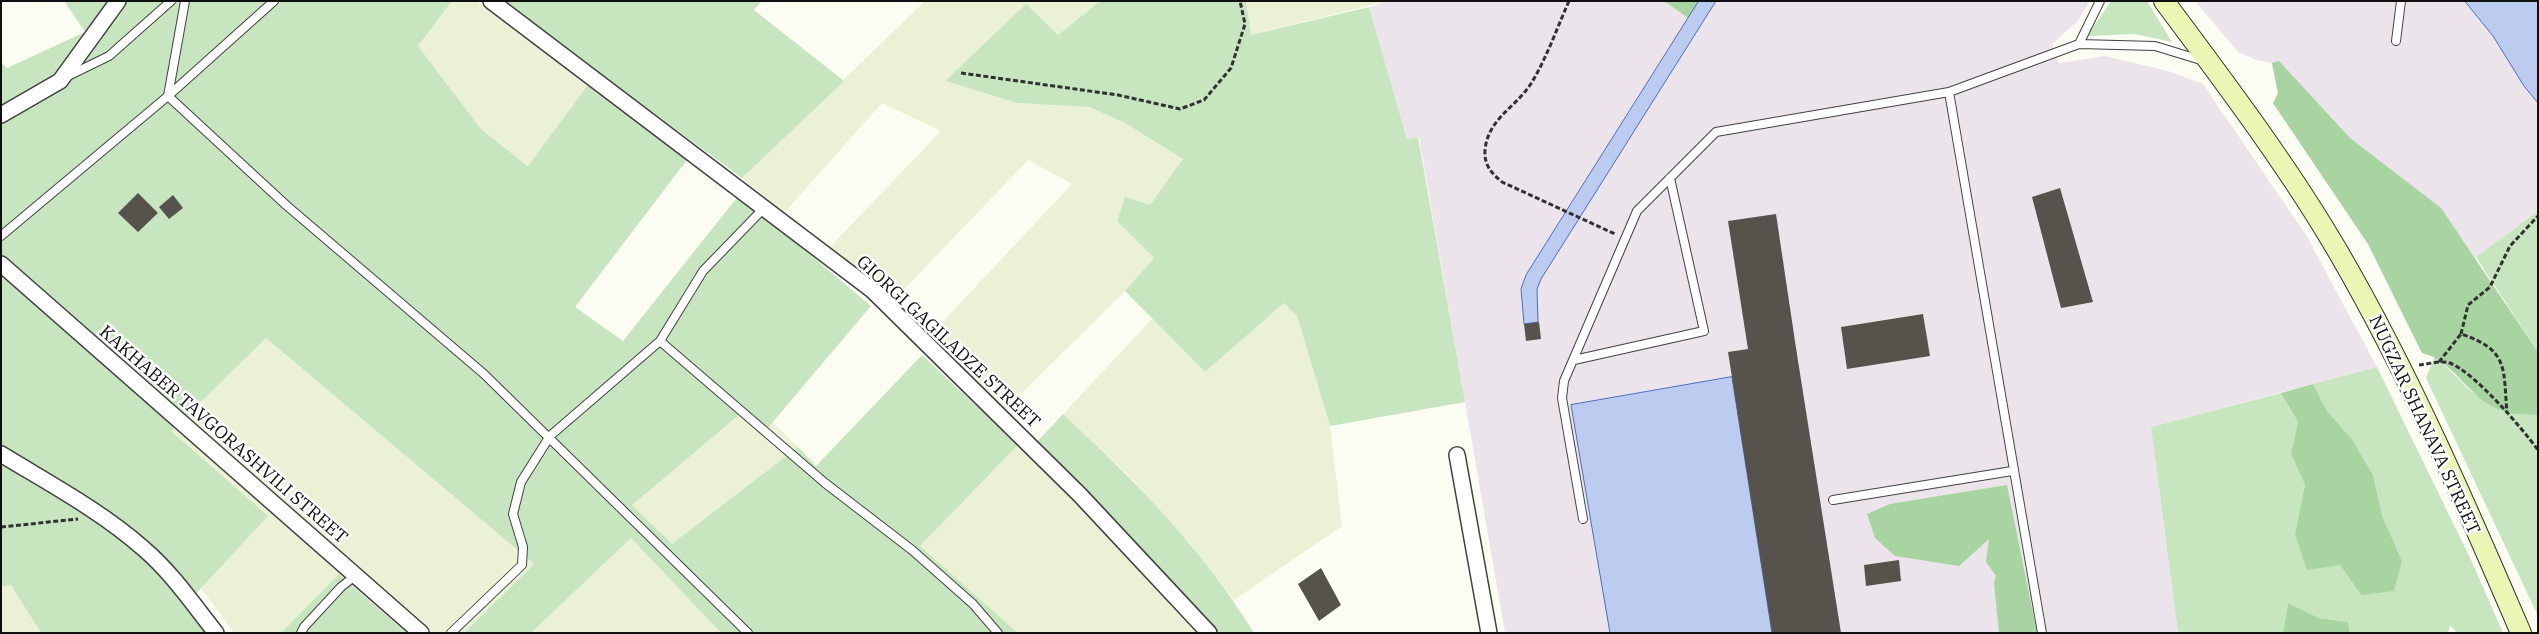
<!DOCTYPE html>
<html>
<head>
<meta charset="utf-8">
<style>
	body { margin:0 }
	#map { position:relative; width:2539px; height:634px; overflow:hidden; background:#fcfdf2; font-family:"IBM Plex Serif",serif }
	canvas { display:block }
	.frame { position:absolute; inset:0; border:2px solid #0f0f0f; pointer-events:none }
</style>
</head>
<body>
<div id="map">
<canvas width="2539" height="634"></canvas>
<div class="frame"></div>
</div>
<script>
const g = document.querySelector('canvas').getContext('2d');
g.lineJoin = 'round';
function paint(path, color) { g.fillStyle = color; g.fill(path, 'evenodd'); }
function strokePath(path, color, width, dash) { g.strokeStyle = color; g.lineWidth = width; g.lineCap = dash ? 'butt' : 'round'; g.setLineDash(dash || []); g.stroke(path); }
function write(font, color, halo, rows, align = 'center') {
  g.font = font + ' "IBM Plex Serif",serif'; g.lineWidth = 5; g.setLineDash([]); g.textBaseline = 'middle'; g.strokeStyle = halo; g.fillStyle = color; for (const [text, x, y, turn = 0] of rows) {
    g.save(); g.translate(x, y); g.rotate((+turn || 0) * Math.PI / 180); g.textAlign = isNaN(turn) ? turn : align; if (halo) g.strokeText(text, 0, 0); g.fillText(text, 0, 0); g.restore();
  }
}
const industrial = new Path2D(`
	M1387,1H1664L1698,26L1714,1H2090L2078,21L2052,44L2059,63L2105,56L2168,71L2203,84L2306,235L2377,367L2151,427L2178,633H1505L1419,137L1407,139L1369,7Z
	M2195,1H2465L2493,36L2524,86L2538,103V211L2476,257L2451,284L2422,353L2368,244L2273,103L2278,93L2272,63L2256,60L2238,52Z`);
const farmland = new Path2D(`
	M452,1H476L588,85L529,166L481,129L418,46Z
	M925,1H1100L1058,35L1026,5L945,81L1017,103L1089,107L1125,123L1184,159L1150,205L1125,198L1117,221L1154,258L1125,291L1004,411L931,334L1072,184L1028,160L894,300L829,248L941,131L882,103L784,213L742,178Z
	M1246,1H1387L1251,35Z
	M1284,303L1297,316L1330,426L1342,526L1234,600L1191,545L1126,473L1063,414L1152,319L1205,372Z
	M266,338L534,564L464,633H406L339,574L281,633H234L201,588L268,516L170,431Z
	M740,414L761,436L773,422L798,447L672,545L631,504Z
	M1018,445L1112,540L1195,633H1018L920,546Z
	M631,538L721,633H531Z
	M11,585L41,633H1V587Z`);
const green = new Path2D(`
	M64,1H452L418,46L481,129L528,166L588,85L687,160L575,307L623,341L739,195L871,306L761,436L740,414L632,505L672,544L798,447L816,466L922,355L1018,445L920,546L1018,633H721L631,538L531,633H464L534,564L266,338L171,431L268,516L191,599L214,633H41L11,585L1,587V62L7,68L85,32Z
	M501,1H762L754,10L844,81L742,178Z
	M1100,1H1246L1251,35L1369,7L1407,139L1418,137L1465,402L1330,426L1297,316L1284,303L1205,372L1125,291L1154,258L1117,221L1125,197L1150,205L1183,159L1125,123L1089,107L1017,103L945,81L1026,4L1058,35Z
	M2111,1H2147L2172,42L2134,34L2087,36Z
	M2538,211V352L2476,257Z
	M2435,356L2471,391L2502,411L2538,415V616L2426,378Z
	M2377,367L2472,562L2503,633H2457L2450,625L2448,633H2350L2348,622L2319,618L2288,603L2283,633H2178L2151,427L2281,393L2298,422L2291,454L2305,485L2295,534L2340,565L2361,595L2402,561L2382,515L2373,475L2352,439L2327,411L2313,384Z
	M1063,414C1134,480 1203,549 1254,633H1220L1085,489L1036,443Z
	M339,574L406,633H281Z`);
const forest = new Path2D(`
	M1664,1H1714L1699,26Z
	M2279,61L2350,138L2441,208L2538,352V415C2527,414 2513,415 2503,411C2470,401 2454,360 2422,353L2368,244L2273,103L2278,93L2272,63Z
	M2313,384L2327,411L2352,439L2373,475L2382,515L2402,561L2394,591L2361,595L2340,565L2307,570L2295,534L2305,485L2291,454L2298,422L2281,393Z
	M2007,485L2037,633H1999L1994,583L1996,576L1986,562L1989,539L1959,566L1895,556L1875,538L1867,514L1890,504Z
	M2288,603L2319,618L2348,622L2350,633H2283Z`);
const water = new Path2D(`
	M1699,1H1716L1541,279L1537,289L1538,322L1524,324L1521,289L1526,275Z
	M2465,1H2538V103L2524,86L2493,36Z
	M1732,377L1772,633H1610L1571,405Z`);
const building = new Path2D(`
	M2060,188L2093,302L2061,308L2032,197Z
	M138,193L158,213L138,232L118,213Z
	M173,195L183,208L169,219L159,207Z
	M1776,214L1796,348L1841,633H1772L1728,352L1748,349L1728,221Z
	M1923,314L1930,356L1847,369L1841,327Z
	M1539,322L1541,339L1526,341L1524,324Z
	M1899,560L1901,581L1866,586L1864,565Z
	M1321,568L1341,605L1319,621L1298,584Z`);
const path = new Path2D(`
	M1569,1C1557,28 1547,57 1532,82C1517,107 1488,118 1485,150C1484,165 1491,173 1502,182L1615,234
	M961,73L1118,95L1180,109L1204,100L1231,68L1245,24L1240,1
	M2461,334L2468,305L2490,287L2510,246L2538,216
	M2439,362L2461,334C2510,350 2503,370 2507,413
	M2419,365C2429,364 2441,360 2450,363C2476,374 2521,427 2538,450
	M1,527L78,519`);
const lane = new Path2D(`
	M185,1L168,96L286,205L484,374L748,633
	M2396,41L2401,1
	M2079,44L2100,1
	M66,77L109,56L171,1
	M1949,92L2042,633
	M1,236L168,96L274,1
	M660,341L825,483L912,550L973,604L998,633
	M1574,360L1704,331L1670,178
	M1833,500L2012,471
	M1583,519L1562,398L1564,381L1637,211L1716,132L1949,92L2079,44L2155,46L2204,61
	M301,633L304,627L341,587L356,575
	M451,633L522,565L523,547L513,514L521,482L550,436L660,341L703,271L765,207`);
const street = new Path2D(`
	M491,1L872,290L1080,495L1209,633
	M1,115L60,81L118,1
	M1,264L421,633
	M1,454C50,484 101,511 144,549C172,573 193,604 216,633
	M1457,455L1489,633`);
const secondary = new Path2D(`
	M2164,1C2225,83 2289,167 2340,255C2410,376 2466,505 2521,633`);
const streetNames = [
	["GIORGI GAGILADZE STREET",948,342,43],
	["NUGZAR SHANAVA STREET",2424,425,65],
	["KAKHABER TAVGORASHVILI STREET",223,435,41]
];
paint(industrial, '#ece4eb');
paint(farmland, '#ebf1d4');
paint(green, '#c7e5bf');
paint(forest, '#a7d4a0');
paint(water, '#bcccf0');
strokePath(water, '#4b6dbe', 1);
paint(building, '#56534c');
strokePath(lane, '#424242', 10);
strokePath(street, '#424242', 18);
strokePath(secondary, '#313131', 22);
strokePath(path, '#313131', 3, [5, 2.5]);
strokePath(lane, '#fff', 8);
strokePath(street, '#fff', 15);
strokePath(secondary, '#e9f6b4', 20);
write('18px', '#0f0f0f', '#fff', streetNames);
</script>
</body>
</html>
